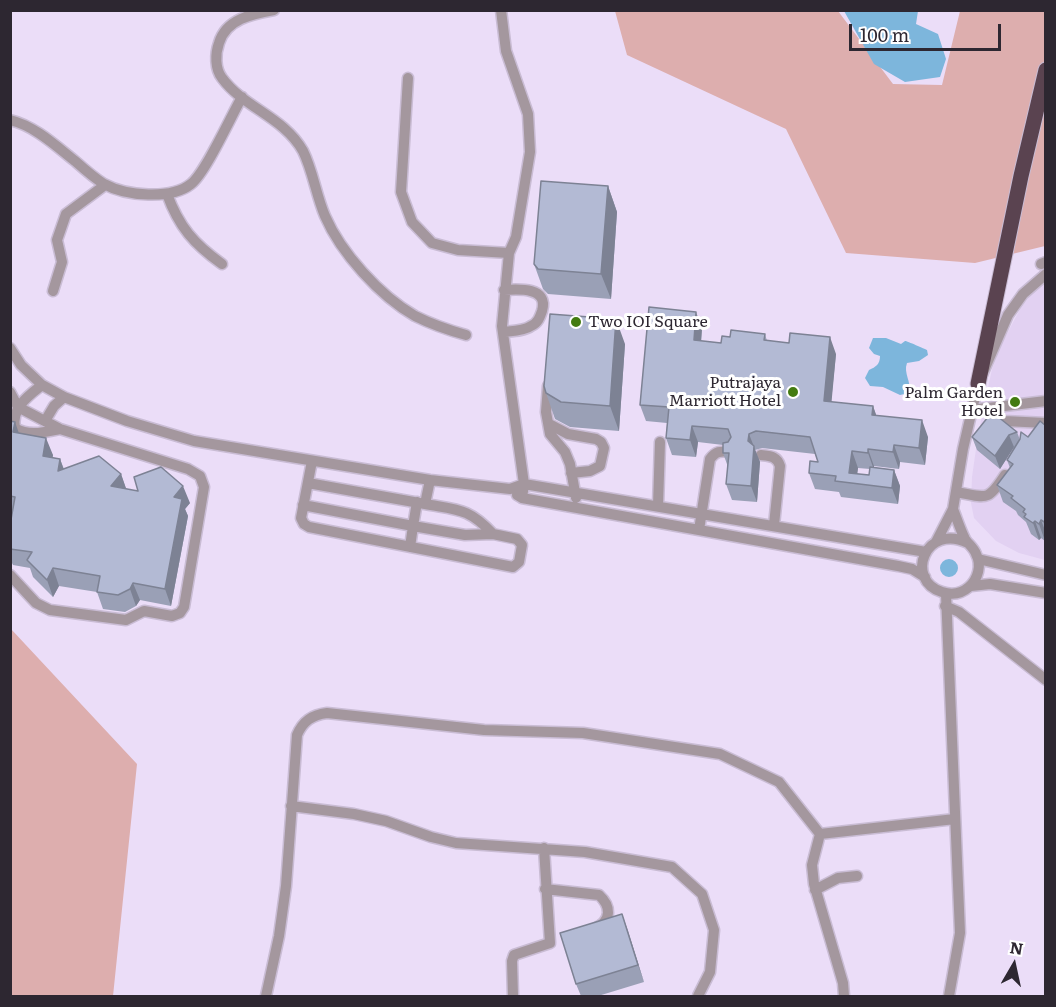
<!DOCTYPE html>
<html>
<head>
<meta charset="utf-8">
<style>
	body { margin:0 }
	#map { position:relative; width:1056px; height:1007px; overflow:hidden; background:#ebddf8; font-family:Literata,serif }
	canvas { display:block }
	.frame { position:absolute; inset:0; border:12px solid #2d2731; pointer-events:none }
	.north { position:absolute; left:984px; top:935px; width:60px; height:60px; -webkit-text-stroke:4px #fff; paint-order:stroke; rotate:9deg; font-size:16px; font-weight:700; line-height:24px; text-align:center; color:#2d2731 }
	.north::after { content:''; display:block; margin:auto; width:21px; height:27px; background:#2d2731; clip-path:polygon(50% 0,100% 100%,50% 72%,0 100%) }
	.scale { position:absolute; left:849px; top:24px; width:152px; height:27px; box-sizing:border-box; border:3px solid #2d2731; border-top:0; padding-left:8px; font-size:18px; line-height:21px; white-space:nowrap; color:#2d2731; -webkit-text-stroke:4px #fff; paint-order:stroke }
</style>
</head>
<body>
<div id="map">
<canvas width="1056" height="1007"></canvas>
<div class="frame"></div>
<div class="north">N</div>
<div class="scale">100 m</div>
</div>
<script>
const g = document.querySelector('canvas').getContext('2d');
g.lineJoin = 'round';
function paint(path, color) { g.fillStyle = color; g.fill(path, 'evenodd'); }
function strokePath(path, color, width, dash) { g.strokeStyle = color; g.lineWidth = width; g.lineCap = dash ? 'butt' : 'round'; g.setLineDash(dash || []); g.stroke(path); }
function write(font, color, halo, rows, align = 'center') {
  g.font = font + ' Literata,serif'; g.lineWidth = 6; g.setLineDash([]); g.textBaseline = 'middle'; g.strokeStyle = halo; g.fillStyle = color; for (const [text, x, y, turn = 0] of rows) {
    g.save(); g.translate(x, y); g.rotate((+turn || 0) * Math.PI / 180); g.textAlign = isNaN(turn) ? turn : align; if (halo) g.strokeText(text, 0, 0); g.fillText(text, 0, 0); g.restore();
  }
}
const built = new Path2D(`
	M1045,282V560L1019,553L996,541L974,518L971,503L972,477L978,435L992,369L1002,343L1020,309L1032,293Z`);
const green = new Path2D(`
	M615,11H838L893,84L942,85L960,11H1045V246L975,263L846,253L786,129L627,55Z
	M11,629L137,764L113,996H11Z`);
const water = new Path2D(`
	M844,11H918L916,24L938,34L946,59L940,77L905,82L874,64Z
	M873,338H886L901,344L905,341C907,341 925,349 927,350L928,355L919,361L907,363C903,373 912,382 909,393L900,395L883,387L870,386L865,378L869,370C876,367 880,364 880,356L874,354L869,348Z
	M940 568a9 9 0 1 1 18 0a9 9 0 1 1-18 0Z`);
const minor = new Path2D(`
	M274,10C252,14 226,19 219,43C215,54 215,69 222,78C244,108 284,117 303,151C313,171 316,195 325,216C341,253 380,296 415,316C431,324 448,330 466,335
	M501,10L506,51L528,114L530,152L516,237L509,253L502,326L524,484L522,498
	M408,78L401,192L412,222L432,243L458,250L509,253
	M10,120C35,126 56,146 75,161C84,169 94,178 104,184C126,196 171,200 191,184C206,172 231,116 242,97
	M167,194C179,227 194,244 222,264
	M1041,264L1046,262
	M53,291L62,262L57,240L66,214L105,185
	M503,332C512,331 524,331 531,326C538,323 540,317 542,311C549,287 519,289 504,290
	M10,348L21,365L42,385L64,397L127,421L194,441L430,480L510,489L524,484L926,552
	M42,385C28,396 11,408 15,428C29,437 45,432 60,429
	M548,386L546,412L550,434L565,452L570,464L576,498
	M10,392L18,407L60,429L188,469L200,476L204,487L184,607L180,613L172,616L144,611L126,620L50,610L36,603L10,575
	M971,410L1046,401
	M990,412L1004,421L1046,423
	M45,421L54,406L64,397
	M549,424L568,434L596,439L601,442L604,448L600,466L590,471L571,473
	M761,455C770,456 777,456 780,466L774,525
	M312,461L301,518L304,524L309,527L513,567L519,562L522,545L517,539L493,534L465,535L413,526L417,502
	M308,483L425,504L430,480
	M956,492C986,497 987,503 1005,475
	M517,495L522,498L898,566L912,569L925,577
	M425,504C458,510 469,508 493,534
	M303,505L413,526L410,547
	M658,506L660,442
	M953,509C957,519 960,529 965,539C968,544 974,548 976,554C982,565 978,579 969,587C961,594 951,595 942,592C904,580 925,522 968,543
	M699,530L710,459C716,451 720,451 730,452
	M936,542L953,509L963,449L978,384L1008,315L1023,294L1046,274
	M978,559L1046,575
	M971,586L990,584L1046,593
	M946,594L960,933L949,996
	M945,606L959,612L1046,680
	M291,806L354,814L386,821L431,837L456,843L585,852L672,867L702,894L714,930L710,972L698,996
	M820,834L812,865L814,884L843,983L844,996
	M820,834L955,819
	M545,889L599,895C611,906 612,920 596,928
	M815,890L838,878L857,876
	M266,996L279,936L286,886L297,735C303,721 312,715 327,713L484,730L583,733L720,754L779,782L820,834
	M513,996L512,961L514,955L550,943L544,848`);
const highway = new Path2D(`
	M978,384L1021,176L1046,70`);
const wall = new Path2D(`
	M608,186L617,212L611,299L548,294L543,289L534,264Z
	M702,328L701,341L721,343L730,337L765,334L767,341L836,354L831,402L873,406L876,415L928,437L925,465L900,462L899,469L874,466V468L894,470L900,486L898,504L841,497L839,492L815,489L809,473L818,462L815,454L762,448L755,450L760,462L757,502L732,500L726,484L728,467L723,453V445L698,442L696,457L672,455L666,438L667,423L646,421L640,405ZM858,468L870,469L869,475L857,474Z
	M625,344L619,431L570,427L555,419L546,393Z
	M10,421L19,433L53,455L52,458L60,459L64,469L121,474L126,489L190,503L185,509L188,516L171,606L140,600L136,606L125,612L103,609L97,592L59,586L53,597L33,577L30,568L13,565L10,559V525L13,513L10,512Z
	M1046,426V540L1045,541L1041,538L1039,540L1031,534L1026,522L1018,515L1016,511L1003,502L997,485L1010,468L1007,460L1014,447L1000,469L977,450L972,437L1017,432L1020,440L1028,437Z
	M622,914L644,982L598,996H581L576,984Z`);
const shadedWall = new Path2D(`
	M608,186L617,212L611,299L601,274Z
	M696,312L702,328L700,357L694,340Z
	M616,319L625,344L619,431L610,406Z
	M830,337L836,354L830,418L824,401Z
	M873,406L879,423L872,415Z
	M922,420L928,437L925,465L919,448Z
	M15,422L21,439L13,432Z
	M692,426L698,442L696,457L690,440Z
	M749,434L760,462L757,502L751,486L748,441Z
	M1009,435L1014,447L1000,469L995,456Z
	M46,438L53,455L50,473L43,456Z
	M894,445L900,462L899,469L893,452Z
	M868,449L874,466V470L868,453Z
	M852,451L858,468L856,483L849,473Z
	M60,459L66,476L58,471Z
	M894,470L900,486L898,504L892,488Z
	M121,474L127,491L111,486Z
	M183,486L190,503L185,509L188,516L171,606L165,589L174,497Z
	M1041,520L1046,533L1045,541L1039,524Z
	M1035,521L1041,538L1039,540L1033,523Z
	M53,568L59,586L53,597L47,580Z
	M133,583L140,600L136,606L130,589Z
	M622,914L628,931L644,982L638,965Z`);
const building = new Path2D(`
	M541,181L608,186L601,274L538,269L534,264Z
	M649,307L696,312L694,340L721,343L722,336L730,337L731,330L765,334L764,340L789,343L790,333L830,337L824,401L873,406L872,415L922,420L919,448L894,445L893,452L868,449V453L852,451L849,473L869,475L870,467L894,470L892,488L835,481L836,476L809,473L810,461L818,462L810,437L756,431L749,434L748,441L754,446L751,486L726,484L729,453H723V443L728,442L731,437L728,429L692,426L690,440L666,438L669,407L640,405Z
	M550,314L616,319L610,406L561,402L546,393L544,386Z
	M992,412L1017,432L1009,435L995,456L972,437Z
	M10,421L15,422L13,432L46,438L43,456L60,459L58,471L99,456L121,474L111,486L138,491L134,477L161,467L183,486L174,497L182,499L165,589L133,583L130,589L118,595L97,592L100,576L53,568L47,580L27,560L32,552L10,549V525L15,497L10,496Z
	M1040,421L1046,426V523L1041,520L1039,524L1035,521L1033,523L1024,517L1026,514L1023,512L1025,509L1011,498L1013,496L997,485L1013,464L1007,460L1020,439L1021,432L1028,437Z
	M622,914L638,965L576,984L560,933Z`);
const markers = [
	[576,322,6,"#437b11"],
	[793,392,6,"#437b11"],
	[1015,402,6,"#437b11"]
];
const poiNames = [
	["Two IOI Square",588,322,"left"],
	["Putrajaya",781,383],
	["Marriott Hotel",781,401],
	["Palm Garden",1003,393],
	["Hotel",1003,411]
];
paint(built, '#e2d1f2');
paint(green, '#ddaeae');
paint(water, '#7db6dc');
strokePath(minor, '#c9bcd4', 13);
strokePath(highway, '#c9bcd4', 17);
strokePath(minor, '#a4979e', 10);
strokePath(highway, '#5a4350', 15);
paint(wall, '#9aa0b6');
paint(shadedWall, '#7d8294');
paint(building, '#b3bad4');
strokePath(building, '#7d8294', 1.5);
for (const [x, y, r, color] of markers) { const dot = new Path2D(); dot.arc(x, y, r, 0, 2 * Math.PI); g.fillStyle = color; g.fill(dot); strokePath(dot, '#fff', 2); }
write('16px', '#2d2731', '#fff', poiNames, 'right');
</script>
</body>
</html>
